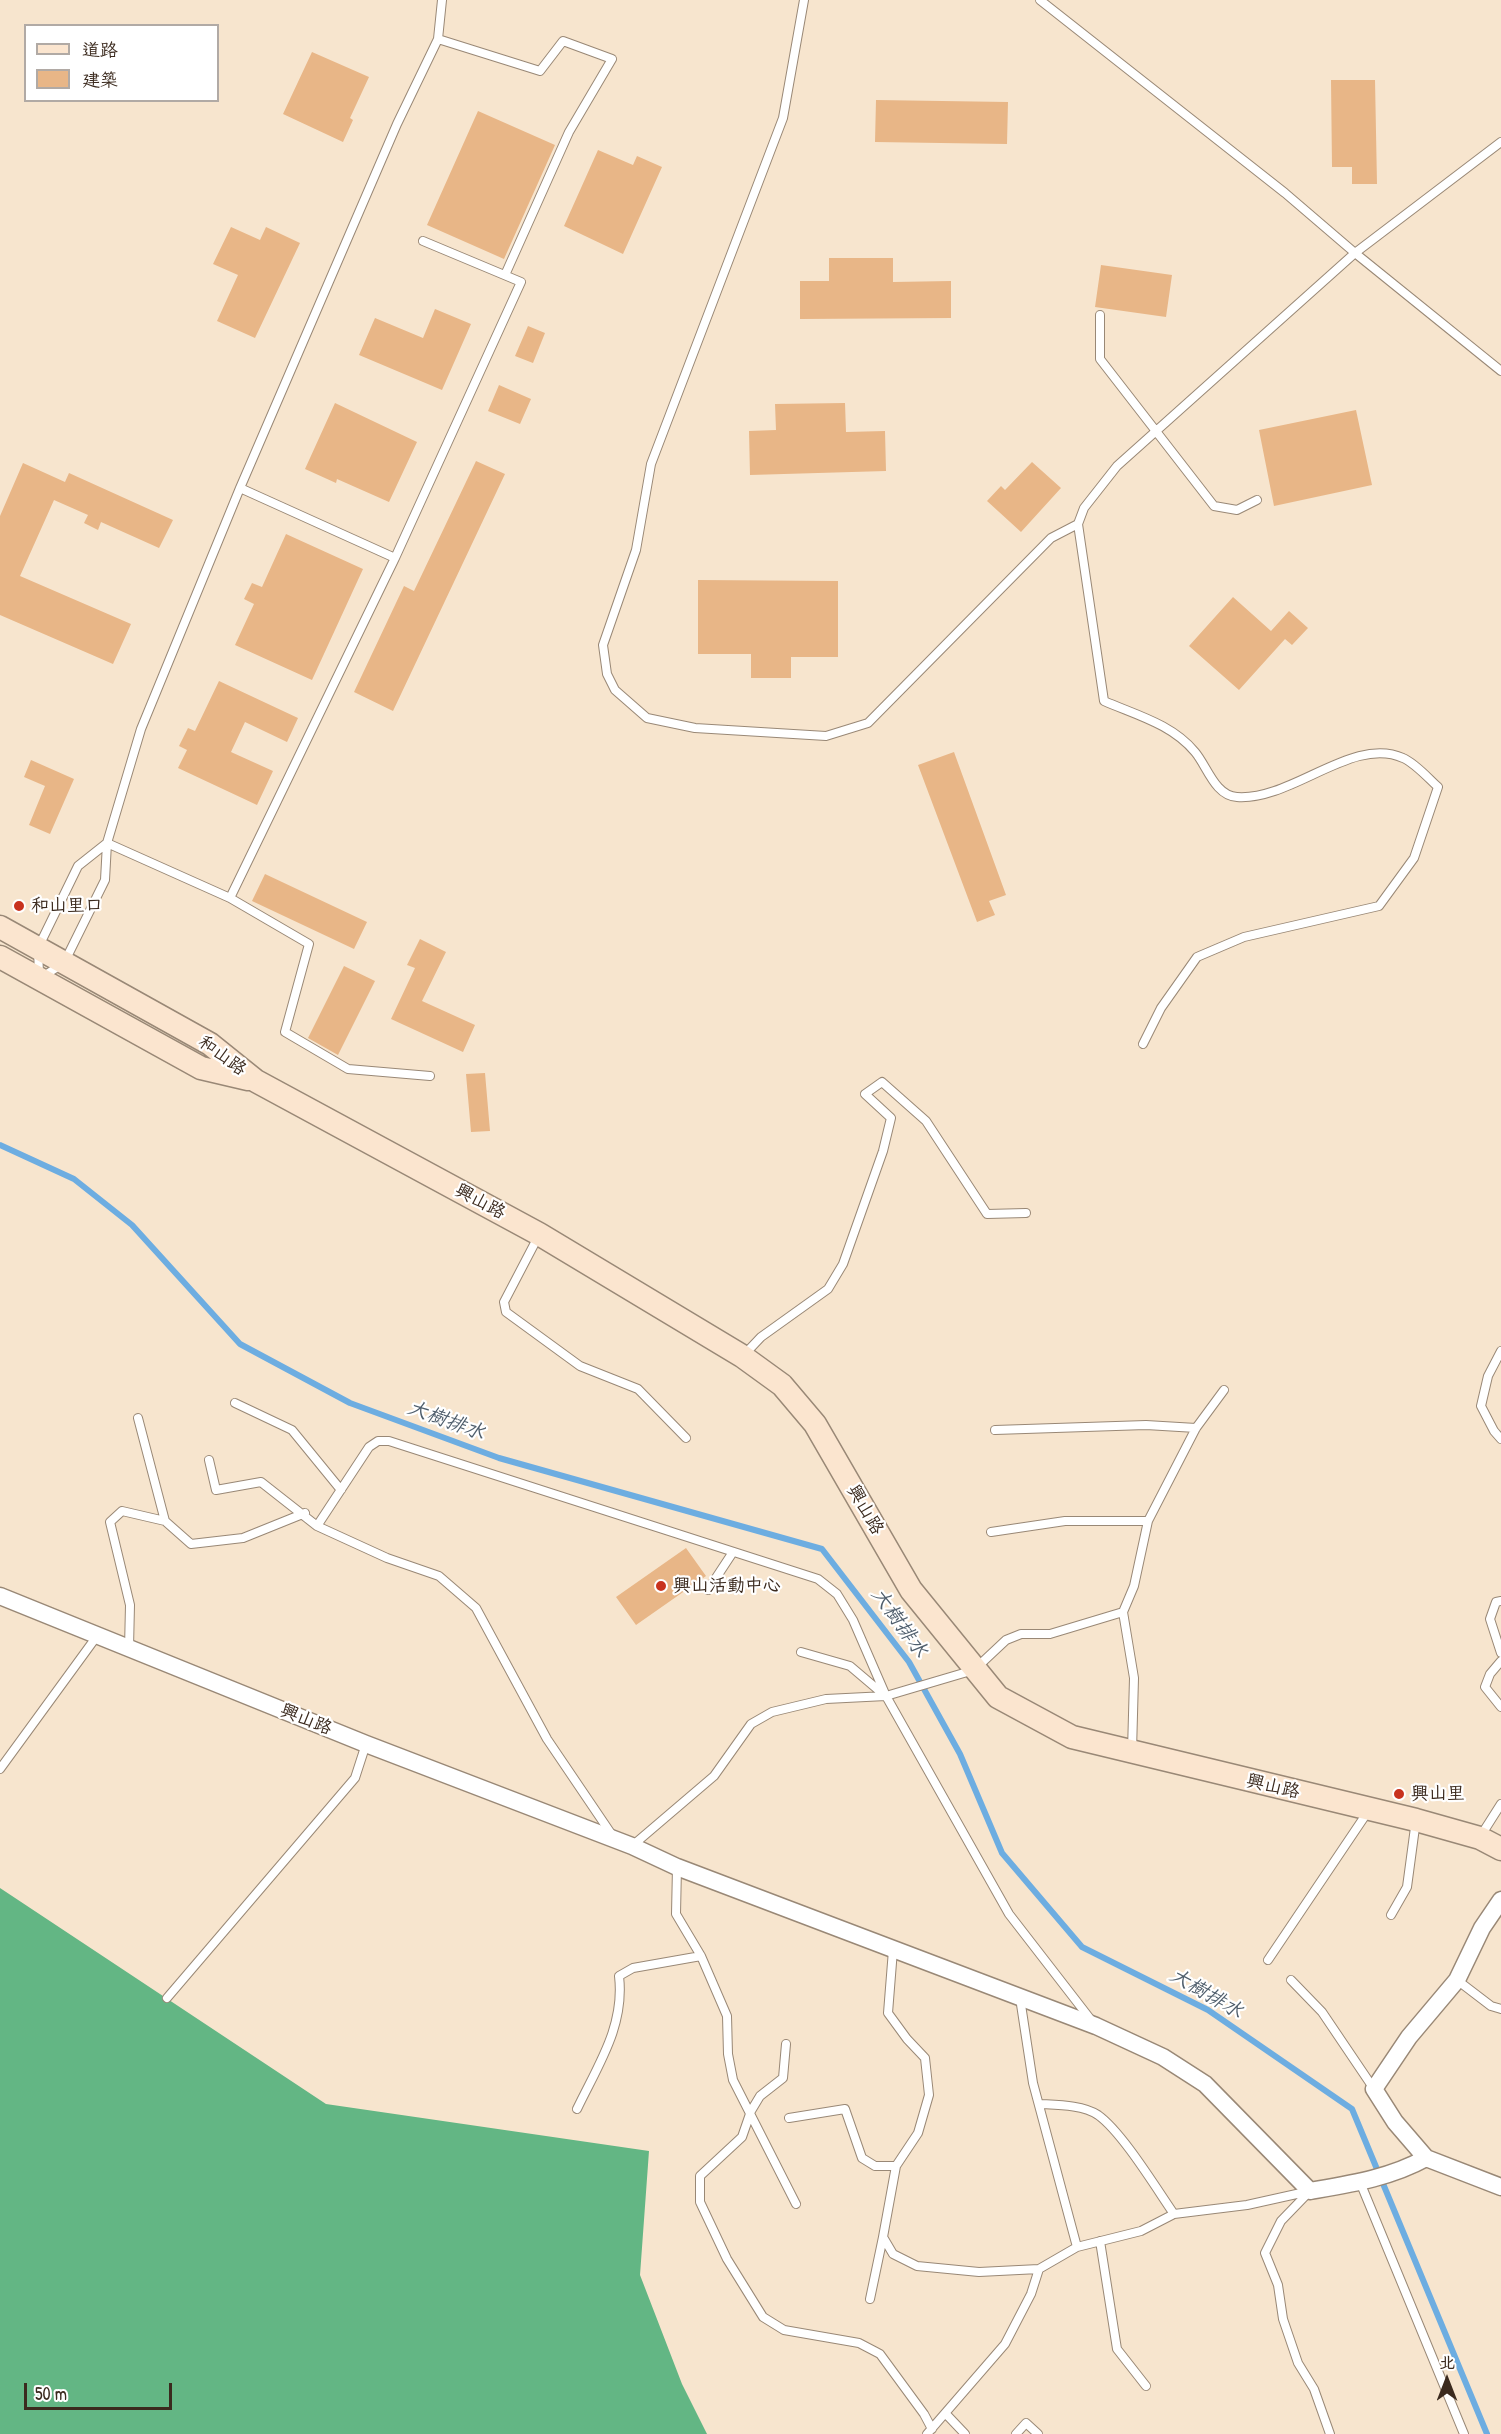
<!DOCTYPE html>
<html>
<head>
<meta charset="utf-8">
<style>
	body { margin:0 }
	#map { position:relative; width:1501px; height:2434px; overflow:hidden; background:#f7e5ce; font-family:"Patrick Hand","LXGW WenKai TC",sans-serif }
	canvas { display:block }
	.legend { position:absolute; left:24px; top:24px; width:195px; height:78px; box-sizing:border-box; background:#fff; border:2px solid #b1aaa5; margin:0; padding:8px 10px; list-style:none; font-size:18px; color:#3b2a1e }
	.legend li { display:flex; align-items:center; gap:12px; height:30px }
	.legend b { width:30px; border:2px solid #b1aaa5 }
	.north { position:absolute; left:1417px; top:2350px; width:60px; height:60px; -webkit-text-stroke:4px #fff; paint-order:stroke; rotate:0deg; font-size:16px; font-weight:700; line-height:24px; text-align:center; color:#3b2a1e }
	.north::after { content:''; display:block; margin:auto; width:21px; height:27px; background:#3b2a1e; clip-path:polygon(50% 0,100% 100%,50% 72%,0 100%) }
	.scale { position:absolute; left:24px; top:2383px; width:148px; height:27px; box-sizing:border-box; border:3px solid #3b2a1e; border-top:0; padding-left:8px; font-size:18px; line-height:21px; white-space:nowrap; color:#3b2a1e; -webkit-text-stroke:4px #fff; paint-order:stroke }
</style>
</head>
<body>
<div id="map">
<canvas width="1501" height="2434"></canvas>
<ul class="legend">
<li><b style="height:8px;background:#fbe5cf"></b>道路</li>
<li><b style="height:16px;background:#e8b687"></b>建築</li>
</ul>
<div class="north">北</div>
<div class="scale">50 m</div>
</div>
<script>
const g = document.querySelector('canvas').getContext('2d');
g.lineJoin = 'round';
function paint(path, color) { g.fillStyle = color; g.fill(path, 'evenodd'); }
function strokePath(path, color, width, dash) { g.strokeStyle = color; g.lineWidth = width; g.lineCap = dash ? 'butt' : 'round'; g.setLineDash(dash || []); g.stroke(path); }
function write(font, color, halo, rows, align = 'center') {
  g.font = font + ' "Patrick Hand","LXGW WenKai TC",sans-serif'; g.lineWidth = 4.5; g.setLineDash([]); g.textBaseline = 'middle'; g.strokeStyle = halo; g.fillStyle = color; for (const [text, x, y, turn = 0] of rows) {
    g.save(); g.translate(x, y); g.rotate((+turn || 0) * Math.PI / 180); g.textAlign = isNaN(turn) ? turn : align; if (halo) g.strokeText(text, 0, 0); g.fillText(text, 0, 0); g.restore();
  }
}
const forest = new Path2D(`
	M0,1888L326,2104L649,2151L640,2275L682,2384L707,2434H0Z`);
const stream = new Path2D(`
	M0,1145L74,1179L132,1225L240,1344L350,1403L499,1458L822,1549L909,1662L960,1754L1002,1853L1082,1947L1208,2010L1352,2109L1487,2434`);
const building = new Path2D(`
	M312,52L369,77L350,118L353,120L343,142L283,114Z
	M1331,80H1375L1377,184H1352V167H1332Z
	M876,100L1008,102L1007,144L875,142Z
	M478,111L555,145L504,259L427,225Z
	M598,150L633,165L637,156L662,167L623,254L564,226Z
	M231,227L260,240L266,227L300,243L255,338L217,321L238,275L213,264Z
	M829,258H893V282L951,281V318L800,319V281H829Z
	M1101,265L1172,275L1166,317L1095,307Z
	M435,309L471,324L442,390L359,355L375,318L423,338Z
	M528,326L545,333L533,363L515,356Z
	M499,385L531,399L520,424L488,411Z
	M335,403L417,442L389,502L337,479L336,483L305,469Z
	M845,403L846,432L885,431L886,471L750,475L749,431L776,430L775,404Z
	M1356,410L1372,485L1274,506L1259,430Z
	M476,461L505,474L393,711L354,692L404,586L414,591Z
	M1032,462L1061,488L1021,532L987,501L1001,486L1005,490Z
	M23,463L65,482L69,473L173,520L159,548L101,522L98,530L84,523L88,515L54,500L20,576L131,624L113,664L0,615V516Z
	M286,534L363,569L312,680L235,645L254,604L244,599L252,583L262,587Z
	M698,580L838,581V657H791V678H751V654H698Z
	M1233,597L1271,631L1289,611L1308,628L1292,645L1285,639L1239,690L1189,646Z
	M219,681L298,718L287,742L245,722L231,752L273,771L257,805L178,768L187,750L179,746L188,728L195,731Z
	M954,752L1006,895L989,901L995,915L977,922L918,765Z
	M31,760L74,779L50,834L29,825L45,786L24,777Z
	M265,874L367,922L354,949L252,901Z
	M420,939L446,952L422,1001L475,1025L463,1052L391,1019L415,968L407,965Z
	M344,966L375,981L338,1055L308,1038Z
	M485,1073L490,1131L471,1132L466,1074Z
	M686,1548L706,1576L636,1625L616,1597Z`);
const lane = new Path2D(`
	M804,0L783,118L651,464L636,550L603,645L607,674L615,690L647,718L695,728L826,736L868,723L1051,538L1078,524
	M1040,0L1285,193L1355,253L1501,371
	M438,39L540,71L563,41L612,59L569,132L505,275
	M1100,315V359L1214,506L1237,510L1257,500
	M240,488L395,558
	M107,843L230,898L309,944L285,1032L348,1069L430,1076
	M230,898L395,558L521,282L423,241
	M39,975L38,948L78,866L107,843
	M42,977L64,963L105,880L107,843L141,729L240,488L397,124L438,39L442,0
	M1143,1044L1161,1008L1197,957L1244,937L1379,906L1414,858L1438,787C1428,778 1415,763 1403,758C1353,735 1292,801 1237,797C1215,796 1207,766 1195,752C1172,724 1136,715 1104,701L1078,524L1084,508L1117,466L1355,253L1501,142
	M539,1235L504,1302L506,1312L580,1366L638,1389L686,1438
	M1501,1351L1488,1376L1481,1406L1494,1431L1501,1439
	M743,1356L761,1337L828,1289L843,1264L883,1151L891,1118L865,1094L882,1082L926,1121L987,1214L1026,1213
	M235,1403L292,1430L341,1490
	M138,1418L165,1521
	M995,1430L1146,1425L1196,1428
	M209,1460L216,1490L261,1482L317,1526L387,1558L439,1576L476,1608L547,1739L612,1835
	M317,1526L369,1447L378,1441H389L818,1579L837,1594L853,1620L886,1696L1009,1914L1091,2020
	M991,1532L1065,1521H1148
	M708,1590L733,1552
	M1501,1601L1496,1602L1490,1619L1501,1653
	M129,1648L130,1605L110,1522L122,1511L165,1521L191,1544L243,1538L305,1513
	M801,1652L850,1666L883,1694
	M1501,1661L1490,1674L1485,1687L1501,1707
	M1132,1751L1134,1678L1123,1612L1134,1586L1148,1521L1196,1428L1224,1390
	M0,1769L97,1636
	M1480,1837L1501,1804
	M632,1846L714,1776L751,1724L772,1712L826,1699L886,1696L974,1670L1006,1640L1021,1634H1050L1123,1612
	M677,1867L676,1914L701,1956L727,2016L728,2054L733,2080L796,2204
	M1391,1915L1407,1887L1416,1820
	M893,1950L888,2013L907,2039L925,2058L929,2095L918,2133L896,2166
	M1268,1960L1369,1810
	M1291,1980L1322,2012L1374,2089
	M1457,1980L1491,2006L1501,2009
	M167,1998L355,1778L366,1744
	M1020,1998L1033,2083L1077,2247
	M786,2044L783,2078L760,2096L751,2111L742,2137L700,2176V2202L727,2259L763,2317L784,2330L859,2343L880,2354L924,2414L932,2429
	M1040,2104C1058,2105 1083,2105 1098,2115C1122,2132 1156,2188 1174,2214
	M577,2109C598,2065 625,2026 619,1976L633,1968L701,1956
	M789,2118L845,2109L862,2158L875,2166H896L883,2237L893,2254L917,2266L979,2272L1039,2269L1077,2247L1141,2231L1174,2214L1247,2205L1310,2191
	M1360,2182L1464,2434
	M1310,2191L1281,2221L1265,2253L1278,2285L1283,2319L1298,2363L1314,2389L1330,2434
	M1100,2241L1117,2349L1146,2386
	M870,2299L883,2237
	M946,2414L965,2434
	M927,2434L1005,2344L1031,2294L1039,2269
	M1016,2434L1026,2423L1038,2434`);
const street = new Path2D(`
	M0,1596L366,1744L632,1846L677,1867L1096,2026L1163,2057L1205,2084L1310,2191C1350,2184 1390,2178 1426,2158
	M1501,1900L1482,1928L1457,1980L1409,2037L1374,2089L1395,2122L1426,2158L1501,2187`);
const secondary = new Path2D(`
	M0,927L210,1044L256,1081L539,1234L742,1356L782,1385L815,1424L911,1590L998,1697L1072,1737L1416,1820L1480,1838L1501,1849
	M0,957L201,1068L248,1079`);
const markers = [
	[19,906,6,"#c8321e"],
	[661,1586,6,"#c8321e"],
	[1399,1794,6,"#c8321e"]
];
const poiNames = [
	["和山里口",31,906],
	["興山活動中心",673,1586],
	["興山里",1411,1794]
];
const streetNames = [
	["和山路",222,1056,36],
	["興山路",480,1202,28],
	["興山路",865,1510,60],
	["興山路",306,1720,22],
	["興山路",1273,1787,13]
];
const waterNames = [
	["大樹排水",446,1421,20],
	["大樹排水",899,1623,54],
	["大樹排水",1206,1994,30]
];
paint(forest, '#63b684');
strokePath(stream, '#6dade1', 6);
paint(building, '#e8b687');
strokePath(lane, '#998876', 10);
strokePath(street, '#998876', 19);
strokePath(secondary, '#998876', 25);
strokePath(lane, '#fff', 8);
strokePath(street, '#fff', 16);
strokePath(secondary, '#fbe5cf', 22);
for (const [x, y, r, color] of markers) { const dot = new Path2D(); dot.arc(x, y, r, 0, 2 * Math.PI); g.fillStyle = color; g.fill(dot); strokePath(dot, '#fff', 2); }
write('18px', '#3b2a1e', '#fff', poiNames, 'left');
write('18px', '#3b2a1e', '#fff', streetNames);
write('italic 20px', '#4f5e6c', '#fff', waterNames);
</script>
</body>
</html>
